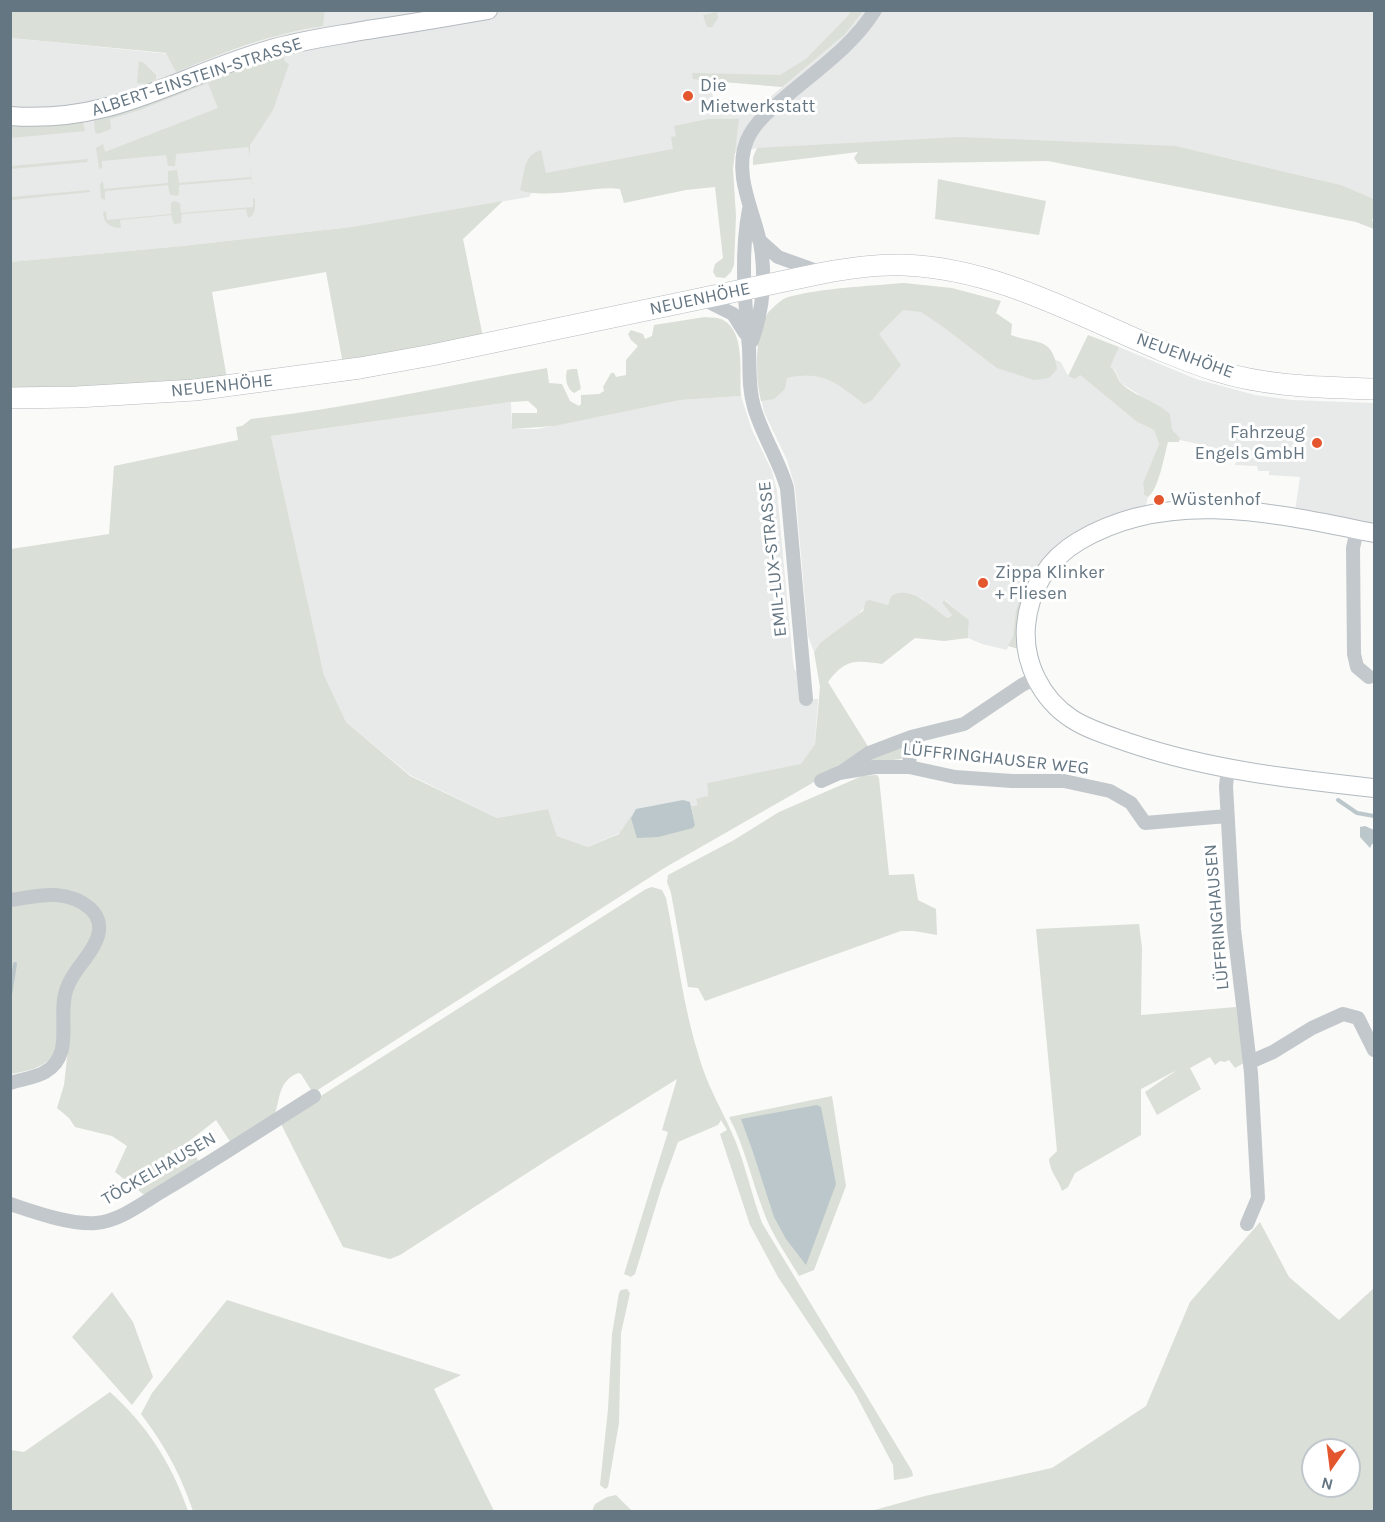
<!DOCTYPE html>
<html>
<head>
<meta charset="utf-8">
<style>
	body { margin:0 }
	#map { position:relative; width:1385px; height:1522px; overflow:hidden; background:#fafaf8; font-family:Karla,sans-serif }
	canvas { display:block }
	.frame { position:absolute; inset:0; border:12px solid #657683; pointer-events:none }
	.north { position:absolute; left:1301px; top:1438px; width:60px; height:60px; box-sizing:border-box; background:#fff; border:2px solid #c1c8cd; border-radius:50%; rotate:194deg; font-size:16px; font-weight:700; line-height:24px; text-align:center; color:#657683 }
	.north::after { content:''; display:block; margin:auto; width:21px; height:27px; background:#e4572e; clip-path:polygon(50% 0,100% 100%,50% 72%,0 100%) }
</style>
</head>
<body>
<div id="map">
<canvas width="1385" height="1522"></canvas>
<div class="frame"></div>
<div class="north">N</div>
</div>
<script>
const g = document.querySelector('canvas').getContext('2d');
g.lineJoin = 'round';
function paint(path, color) { g.fillStyle = color; g.fill(path, 'evenodd'); }
function strokePath(path, color, width, dash) { g.strokeStyle = color; g.lineWidth = width; g.lineCap = dash ? 'butt' : 'round'; g.setLineDash(dash || []); g.stroke(path); }
function write(font, color, halo, rows, align = 'center') {
  g.font = font + ' Karla,sans-serif'; g.lineWidth = 6; g.setLineDash([]); g.textBaseline = 'middle'; g.strokeStyle = halo; g.fillStyle = color; for (const [text, x, y, turn = 0] of rows) {
    g.save(); g.translate(x, y); g.rotate((+turn || 0) * Math.PI / 180); g.textAlign = isNaN(turn) ? turn : align; if (halo) g.strokeText(text, 0, 0); g.fillText(text, 0, 0); g.restore();
  }
}
const built = new Path2D(`
	M325,11H1374V199L1341,185L1176,146L757,148L617,180L620,189L602,188L532,192L529,197L351,227L182,246L11,262V38L209,58L279,35L323,26ZM710,81L782,87L755,110L741,105L714,103Z
	M904,283L989,332L1061,362L1068,376L1080,375L1137,422L1154,430L1159,444L1143,483L1144,495L1148,497L1145,508L1111,515L1098,520L1062,544L1020,649L1008,646L1007,650L982,644L968,638L969,620L945,600L942,603L952,615L948,618L932,608L921,598L895,594L891,596L888,605L870,600L858,615L821,642L814,652L808,636L795,487L787,460L764,412L757,380L758,351L768,312L787,298L843,289Z
	M1119,347L1196,379L1255,395L1292,400L1374,403V526L1295,511L1300,477L1269,475V471H1258L1257,466L1235,465L1238,453L1180,440L1138,394L1121,383L1115,370L1109,367Z
	M741,396L752,430L772,471L777,491L793,662L795,671H797L799,699H818L815,744L801,765L707,783L708,797L698,805L691,806L690,802L588,847L557,836L548,809L497,818L410,775L346,722L324,675L271,436L511,402L512,429H537L681,400Z`);
const green = new Path2D(`
	M10,11L11,10L325,11L323,26C271,34 224,52 176,72L166,53L11,38Z
	M851,11H863L845,34L782,87L693,79L692,73L780,75L806,59L848,16Z
	M717,12L718,18L712,27H707L703,15Z
	M283,55L285,62L289,64L273,110L250,145V156L248,147L176,154L175,166H168L166,155L102,161V169L99,168L96,148L103,144L105,152L218,108L208,83L140,110L110,119L111,129L98,134L95,132L94,120C159,105 219,74 283,55Z
	M139,61L144,63L156,75V80L146,84L137,83Z
	M708,119H739L733,169L736,216L734,265L731,272L725,278L716,277L713,272L715,264L723,258L715,187L686,190L624,203L620,189L614,188C589,188 541,199 520,190C525,174 522,156 541,150L546,173L673,149L671,137L676,136L674,126Z
	M83,122L85,131L11,138V125L48,126Z
	M959,137L1176,146L1341,185L1374,199V215L1372,221L1374,222V229L1356,222L1048,161L858,164L854,158L858,152L753,165V157L757,148Z
	M88,159L87,162L11,169V166Z
	M250,168L253,187L251,179L179,185V194L177,196L170,195L168,185L105,191V200L101,198L100,184L103,181L104,189L168,183V171L177,170L179,183L251,177Z
	M938,179L1046,201L1039,235L935,219Z
	M90,190V192L11,200V197Z
	M253,198L255,199V209L252,216L248,218L246,209L182,214L181,223L174,224L171,215L120,220L121,228C111,228 103,223 103,212L106,211L107,220L171,214V203L174,201L180,203L181,213L253,207Z
	M503,201L463,239L483,337L343,364L326,272L212,292L227,379L114,386L11,388L10,262L182,246L351,227Z
	M904,283L952,288L1001,301L996,313L1012,324L1011,335C1034,344 1053,336 1057,369L1049,378L1034,380L997,368L942,326L921,312L903,310L879,334L901,365L871,401L864,404C836,383 824,370 787,378L785,389L774,399L761,401C756,378 753,329 770,311C774,306 782,299 788,297C822,288 869,286 904,283Z
	M705,317C711,318 718,317 723,320C746,332 739,374 741,396L681,400L554,426L512,429V413H537V409L528,401L511,402L271,436L324,675L346,722L410,776L497,818L548,809L557,836L588,847L619,834L632,815L631,818L695,825L691,806L698,805L696,799L708,796L707,783L801,764L815,744L820,687L814,652L821,642L863,611L866,601L870,600L888,605L891,596C912,584 931,608 948,618L952,615L942,603L944,600L969,620L968,638L944,641L915,638L882,664C855,660 845,659 828,682L869,748L809,785L666,867L313,1093L301,1074L298,1073C277,1082 281,1099 274,1116L231,1143L216,1120L188,1142L200,1164L147,1196L143,1194L115,1172L127,1146L112,1136L75,1127L69,1118L57,1108L64,1085L68,1049L66,1015L73,986L103,937C109,921 99,912 90,901L11,896V549L109,534L114,466L238,440L236,427L242,426L251,419C351,408 448,385 547,368L549,383L562,384L570,401L579,406L581,404V395L599,394L604,391L603,387L611,373H614L616,377L626,375V360L638,346L631,340L628,334L631,330L643,334L645,339L652,336L654,325Z
	M1088,335L1119,347L1110,367C1117,371 1116,377 1121,383C1132,395 1156,401 1170,414L1172,430L1180,438L1179,442H1168C1164,456 1159,489 1148,497L1144,495L1143,483L1159,444L1154,430L1137,422L1080,375L1075,379L1068,376Z
	M533,345L360,379L258,392Z
	M573,369H577L581,389L574,393C566,388 565,378 567,370Z
	M1024,588L1027,591L1020,649L1008,646L1013,637L1016,611Z
	M904,746V757L901,759L868,763L867,761L874,756Z
	M877,775L879,778L889,875L914,874L918,900L936,909L937,935L914,931H901L705,1001L698,988L688,987L671,893L667,882L668,875L734,840L779,812L862,776Z
	M652,887L662,890L666,898C677,952 683,1008 700,1060C708,1088 724,1113 735,1140C746,1167 752,1196 762,1223L912,1471L913,1476L907,1478L894,1480L893,1465L855,1393L778,1277L750,1225L720,1134L727,1130L721,1120L718,1125L678,1142L661,1189L635,1274L631,1277L624,1274L668,1132L662,1130L677,1079L552,1157L400,1255L390,1259L343,1247L280,1122L646,889Z
	M50,899L82,907L101,932L80,963L56,1054C42,1068 29,1071 11,1074V903Z
	M1139,924L1142,948L1141,1015L1236,1007L1244,1063L1235,1068L1229,1060L1225,1062L1220,1061L1215,1065L1210,1057L1190,1068L1201,1089L1157,1115L1145,1092L1177,1070L1141,1089V1135L1075,1173L1068,1187L1062,1191C1058,1178 1050,1173 1049,1159L1057,1151L1036,929Z
	M832,1096L846,1186L814,1270L799,1276C786,1254 771,1233 763,1210C751,1179 745,1147 729,1117Z
	M1260,1222L1289,1277L1339,1320L1374,1288V1511H871L925,1496L1052,1468L1146,1406L1190,1302ZM1313,1450H1349V1486H1313Z
	M627,1289L630,1293L621,1333L619,1423L608,1487L605,1489L600,1485L608,1409L612,1334L619,1293L621,1290Z
	M112,1292L133,1322L153,1377L132,1405L72,1337Z
	M227,1300L461,1375L434,1389L494,1511H193C180,1473 165,1446 141,1414L152,1393Z
	M110,1392C147,1425 172,1464 188,1511H11V1450L24,1452Z
	M616,1495L632,1511H592L595,1504L607,1497Z`);
const water = new Path2D(`
	M683,800L690,802L695,825L693,828L658,837L637,838L631,818L636,809Z
	M1365,826L1374,830V844H1372L1370,848L1360,837V827Z
	M817,1105L821,1107L836,1184L806,1265L786,1239L774,1217L753,1152L741,1119Z`);
const stream = new Path2D(`
	M1338,800L1357,813L1374,816
	M10,995L15,964`);
const street = new Path2D(`
	M749,209C740,257 745,300 749,348C750,368 748,387 754,407C762,435 779,460 787,488L806,699
	M759,240L778,257L817,271
	M703,299L733,314L745,333
	M752,341C763,310 766,275 760,242C753,209 733,174 747,140C756,120 774,107 790,93C820,68 854,44 875,10
	M1357,530L1353,548L1354,654L1357,667L1369,677
	M909,767L911,737
	M1228,769L1226,786L1234,929L1251,1073L1258,1198L1247,1224
	M843,771L869,753L911,737L964,724L1022,685L1036,678
	M821,781L839,773L875,767H909L955,777L1012,781H1064L1110,791L1131,803L1145,823L1227,816
	M10,900C25,898 41,894 56,895C80,897 109,913 96,941C89,958 73,970 67,988C56,1015 76,1055 45,1072C35,1078 22,1079 10,1083
	M1250,1062L1273,1052L1312,1028L1343,1014L1358,1018L1374,1050
	M10,1204C34,1212 70,1225 96,1223C121,1221 145,1201 166,1189C216,1159 265,1127 314,1096`);
const secondary = new Path2D(`
	M10,116C114,124 175,77 268,50C301,40 334,36 367,30C407,24 448,17 488,10
	M1374,533C1278,514 1169,487 1079,541C1048,559 1029,590 1026,626C1023,662 1041,699 1072,719C1089,730 1110,736 1130,743C1209,770 1292,779 1374,788`);
const primary = new Path2D(`
	M10,398L77,397L195,390L360,368L432,355L823,273C850,268 876,264 904,265C1016,269 1113,338 1217,371C1268,387 1321,387 1374,389`);
const markers = [
	[688,96,6,"#e4572e"],
	[1317,443,6,"#e4572e"],
	[1159,500,6,"#e4572e"],
	[983,583,6,"#e4572e"]
];
const streetNames = [
	["ALBERT-EINSTEIN-STRASSE",197,77,-18],
	["NEUENHÖHE",700,299,-12],
	["NEUENHÖHE",1185,356,20],
	["NEUENHÖHE",222,386,-6],
	["EMIL-LUX-STRASSE",773,559,-96],
	["LÜFFRINGHAUSER WEG",996,759,6],
	["LÜFFRINGHAUSEN",1217,917,-95],
	["TÖCKELHAUSEN",159,1169,-30]
];
const poiNames = [
	["Die",700,86],
	["Mietwerkstatt",700,107],
	["Fahrzeug",1305,433,"right"],
	["Engels GmbH",1305,454,"right"],
	["Wüstenhof",1171,500],
	["Zippa Klinker",995,573],
	["+ Fliesen",995,594]
];
paint(built, '#e8e9e9');
paint(green, '#dadfd7');
paint(water, '#bbc7cb');
strokePath(stream, '#bbc7cb', 4);
strokePath(secondary, '#b3babf', 20);
strokePath(primary, '#b5babe', 22);
strokePath(street, '#c3c8cc', 14);
strokePath(secondary, '#fff', 18);
strokePath(primary, '#fff', 21);
for (const [x, y, r, color] of markers) { const dot = new Path2D(); dot.arc(x, y, r, 0, 2 * Math.PI); g.fillStyle = color; g.fill(dot); strokePath(dot, '#fff', 2); }
write('18px', '#657683', '#fff', streetNames);
write('18px', '#657683', '#fff', poiNames, 'left');
</script>
</body>
</html>
